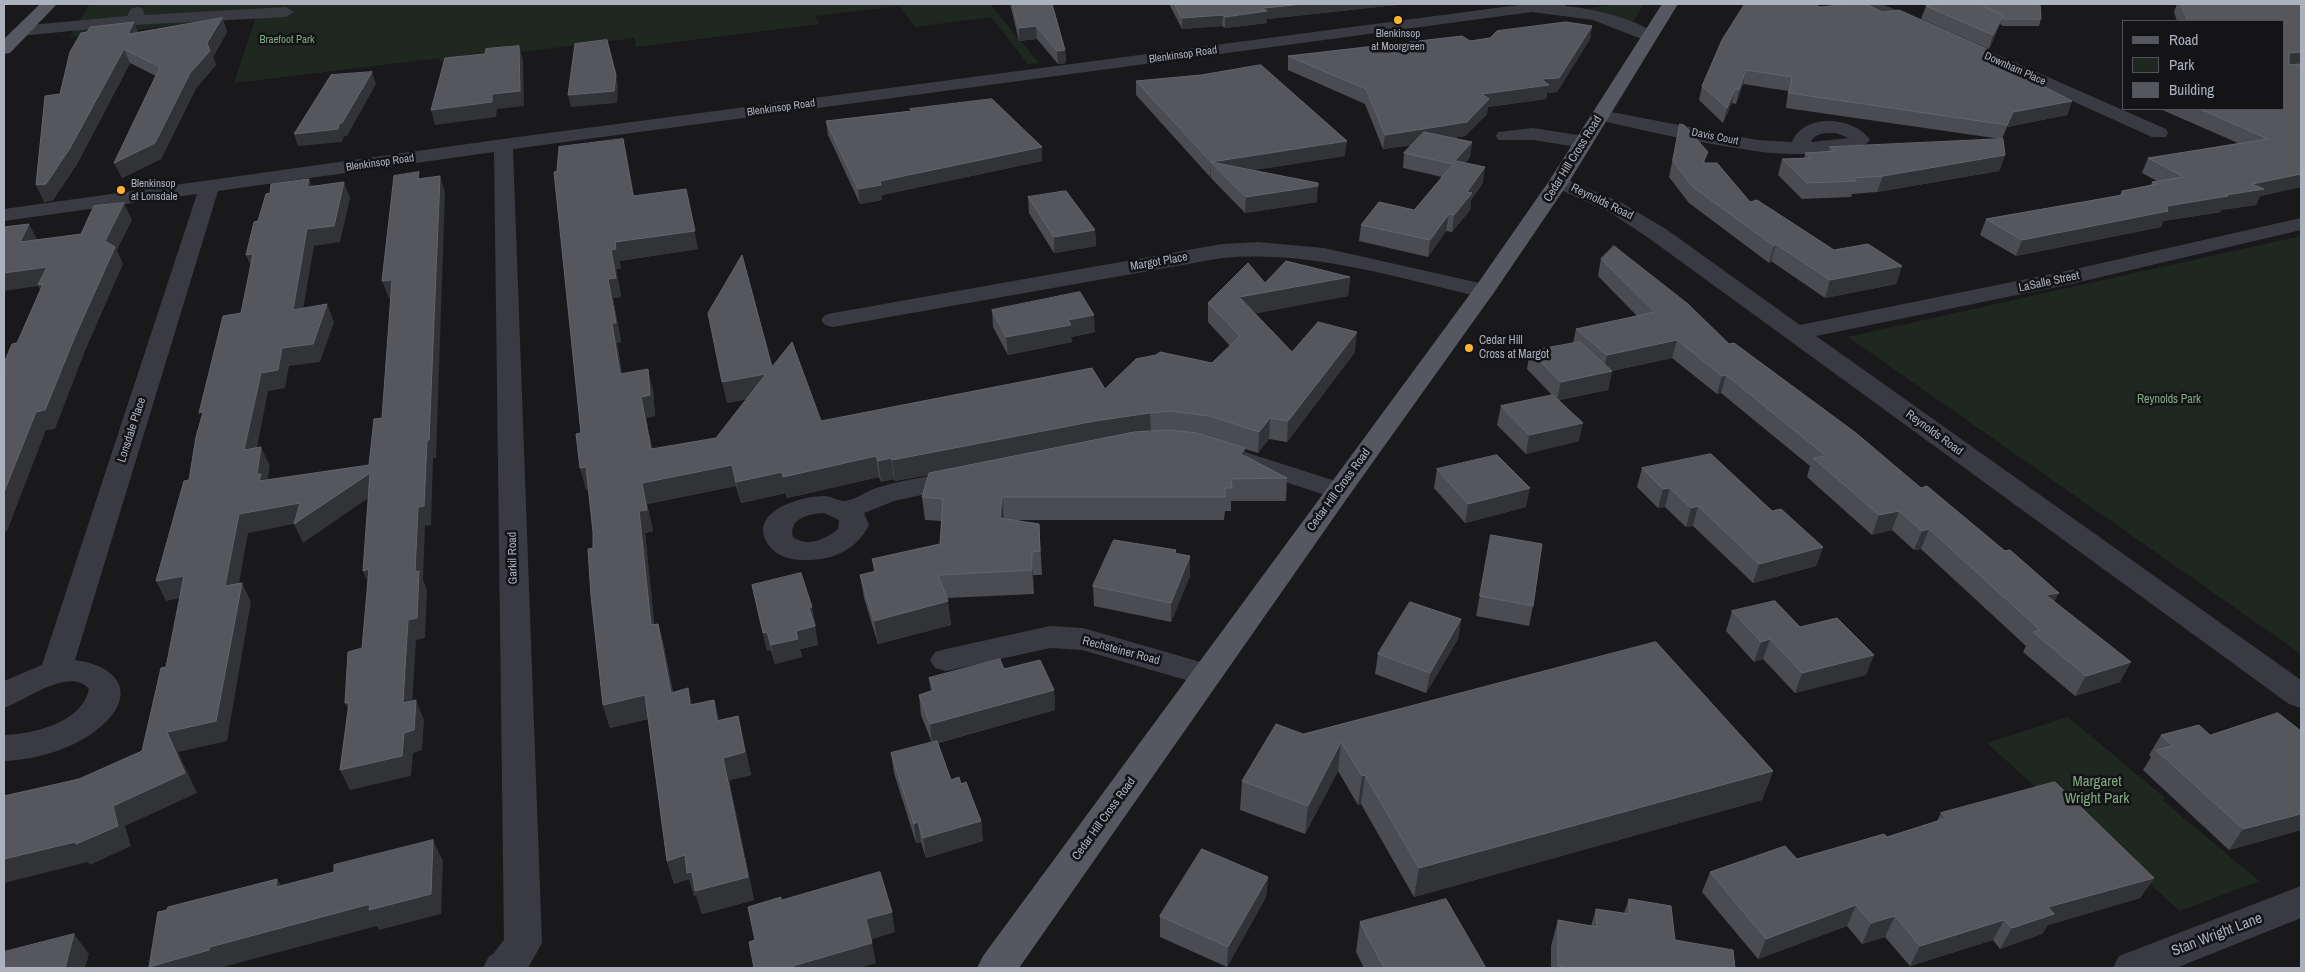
<!DOCTYPE html>
<html>
<head>
<meta charset="utf-8">
<style>
	body { margin:0 }
	#map { position:relative; width:2305px; height:972px; overflow:hidden; background:#19191c; font-family:"Archivo Narrow",sans-serif }
	canvas { display:block }
	.frame { position:absolute; inset:0; border:5px solid #abb1bd; pointer-events:none }
	.legend { position:absolute; left:2122px; top:20px; width:162px; height:90px; box-sizing:border-box; background:#141417; border:1px solid #505359; margin:0; padding:6px 9px; list-style:none; font-size:15px; color:#abb1bd }
	.legend li { display:flex; align-items:center; gap:10px; height:25px }
	.legend b { width:25px; border:1px solid #505359 }
</style>
</head>
<body>
<div id="map">
<canvas width="2305" height="972"></canvas>
<div class="frame"></div>
<ul class="legend">
<li><b style="height:6px;background:#565861"></b>Road</li>
<li><b style="height:14px;background:#1f2820"></b>Park</li>
<li><b style="height:14px;background:#55575d"></b>Building</li>
</ul>
</div>
<script>
const g = document.querySelector('canvas').getContext('2d');
g.lineJoin = 'round';
function paint(path, color) { g.fillStyle = color; g.fill(path, 'evenodd'); }
function strokePath(path, color, width, dash) { g.strokeStyle = color; g.lineWidth = width; g.lineCap = dash ? 'butt' : 'round'; g.setLineDash(dash || []); g.stroke(path); }
function write(font, color, halo, rows, align = 'center') {
  g.font = font + ' "Archivo Narrow",sans-serif'; g.lineWidth = 5; g.setLineDash([]); g.textBaseline = 'middle'; g.strokeStyle = halo; g.fillStyle = color; for (const [text, x, y, turn = 0] of rows) {
    g.save(); g.translate(x, y); g.rotate((+turn || 0) * Math.PI / 180); g.textAlign = isNaN(turn) ? turn : align; if (halo) g.strokeText(text, 0, 0); g.fillText(text, 0, 0); g.restore();
  }
}
const green = new Path2D(`
	M90,4H990L1039,63L1028,64L991,17L915,27L900,6L815,16L819,24L636,47L634,38L440,62V58L234,83L256,17L69,37Z
	M1615,4H1644L1634,20L1629,21L1586,9Z
	M2301,236V654L1848,337Z
	M2068,717L2165,798L2162,800L2259,881L2180,911L2085,827L2081,828L1987,743Z`);
const minor = new Path2D(`
	M1526,4H1567L1565,6C1585,7 1646,20 1657,37L1649,42L1593,20L1532,12L513,149L542,943L528,968H483L489,956L493,954L504,940L494,152L218,191L75,660C126,667 137,701 94,732C70,750 33,760 4,761V735C33,734 82,723 89,689C69,666 25,701 4,708V681L42,665L197,194L4,221V209L503,139Z
	M1862,4H1882L2166,129L2168,133L2166,137H2152L1864,7Z
	M137,7L143,9L144,15L286,7L294,12L286,17L133,25L19,36L11,31L19,26L127,16L131,9Z
	M1601,110L1757,140L1792,142C1804,112 1855,117 1870,140C1858,158 1777,155 1755,151C1702,143 1647,132 1595,119L1592,115L1595,111ZM1836,133L1849,138L1811,142C1815,132 1827,133 1836,133Z
	M1533,128L1584,136L1591,138L1593,142L1591,146L1584,148L1533,140H1498L1496,136L1498,132Z
	M1559,176L1622,203L1666,229L1800,325L2071,270L2301,218V230L2071,284L1816,336L2301,680V708L2289,704L1650,239L1608,211L1552,186L1549,182L1552,178Z
	M1258,242L1324,248L1484,284L1492,286L1495,291L1492,296L1484,298C1398,278 1311,250 1222,258L833,327L825,325L821,320L825,315L833,313L1222,244Z
	M1232,448L1348,485L1352,491L1348,497L1338,499L1223,462L1219,456L1223,450Z
	M962,470L972,472L976,478L972,484L894,501L864,513L869,525C856,551 831,561 803,560C793,560 779,557 772,549C742,515 796,497 822,496C830,495 837,501 845,501C855,500 867,491 876,488C904,479 934,476 962,470ZM824,513L839,520L838,529C826,539 808,548 793,537C788,518 809,514 824,513Z
	M1050,626L1083,628L1218,667L1223,675L1218,683L1207,686L1082,650L1050,648L946,671L935,668L930,660L935,652L946,649Z
	M2301,886V918L2176,968H2113L2119,956Z`);
const major = new Path2D(`
	M40,4H57L10,53L4,54V39Z
	M1662,4H1678L1569,182L1495,291L1348,497L1019,968H977L983,956L1476,286L1549,181Z`);
const wall = new Path2D(`
	M1010,4H1052L1065,50L1066,63L1058,64L1037,39L1019,41Z
	M1169,4H1396V5L1267,19V23L1225,28L1222,26L1182,29Z
	M1948,4H2040L2041,19L2039,26H2003L2000,24L1989,49L1921,19L1926,6Z
	M2177,4H2301V187L2260,196L2256,205L2221,210V212L2163,221L2161,227L2016,256L1980,235L1986,219L2120,195L2122,191L2151,185L2152,182L2157,181L2142,173L2148,158L2238,143L2160,109H2284V21H2177L2174,12Z
	M1820,7L1882,12L1987,49L1984,56L2072,101L2067,115L2007,127L2002,139L2005,155L1999,171L1877,192L1852,194L1851,197L1802,199L1778,175L1782,159L1804,158L1805,153L1828,152L1830,147L2001,139L1786,108L1788,91L1743,84L1736,104L1732,103L1723,123L1699,100L1702,86Z
	M222,18L227,32L213,57L216,65L196,88L161,159L122,178L156,76L130,63L77,164L53,200L44,202L60,94L138,32Z
	M1592,26L1590,39L1557,92L1547,93L1546,99L1488,107L1487,114L1465,136L1453,138L1472,142L1470,157L1465,163L1483,183L1471,200L1470,210L1452,232L1446,231L1428,257L1359,241L1361,225L1414,210L1442,177L1403,168L1404,153L1412,145L1383,149L1365,104L1288,70V56L1470,41Z
	M1136,81L1345,156L1253,170L1317,202L1245,213L1211,178L1136,95Z
	M910,109L1042,147V161L882,195V200L860,204L828,135L826,121L911,111Z
	M1680,124L1705,163L1750,202L1834,250L1902,266L1896,284L1825,298L1771,261L1769,263L1689,203L1669,177Z
	M623,139L627,157L634,196L698,249L619,261L621,268L616,269L621,297L613,298L621,342L617,343L622,374L653,390L655,416L646,418L652,449L716,438L747,399L727,403L772,367L821,421L1105,389L1212,363L1230,346L1208,322V303L1265,283L1350,277L1348,296L1255,313L1292,352H1355L1287,442L1269,439L1258,453L1245,449V456L1287,478L1286,501H1231V511H1225L1224,520H1012L1039,524L1042,575H1033L1034,594L947,598L951,625L878,644L864,598L860,575L874,572L872,559L940,544L942,521L925,520L922,497L928,475L895,481L894,479L881,482L879,477L787,498L786,493L741,503L736,486L647,504L653,531L645,533L654,625L658,624L664,646L673,692L692,705L719,720L738,716L751,775L729,780L754,900L702,914L696,895L694,896L689,879L674,884L667,861L648,719L610,728L603,705L593,548V532L589,489L586,490L581,433L557,171Z
	M1028,197L1095,230L1096,246L1054,253L1029,213Z
	M1601,259L1729,344L2054,602L2120,682L2075,696L2023,652L2026,646L1921,549L1914,550L1892,530L1872,535L1807,477L1810,466L1721,393L1717,394L1672,358L1612,371L1608,390L1559,400L1579,441L1526,454L1497,425L1501,406L1552,395L1527,369L1530,351L1573,343L1576,329L1637,316L1598,276Z
	M992,310L1095,332L1071,337L1072,342L1008,355L993,327Z
	M1642,468L1772,511L1823,547L1816,566L1753,583L1693,526L1686,527L1665,507L1658,508L1637,487Z
	M1437,469L1526,507L1465,523L1434,488Z
	M1491,535L1533,606L1529,626L1476,616Z
	M1176,550V554L1190,556V576L1171,622L1094,606L1093,586Z
	M752,585L816,626H815L818,645L800,649L802,657L775,664L771,650L767,651Z
	M1732,611L1800,627L1866,675L1795,693L1763,659L1754,662L1726,631Z
	M1461,619L1458,639L1426,693L1375,674L1378,654Z
	M1004,669L1054,690L1055,710L938,743L951,780L961,784L981,821L983,841L926,858L921,842L916,843L894,773L891,753L932,743L921,715L919,695L931,691L929,678Z
	M1303,734L1773,771L1762,800L1414,897L1361,804L1358,805L1338,771L1305,834L1240,810L1242,781Z
	M2161,735L2301,830L2229,850L2143,770L2151,757L2149,755Z
	M1941,813L2154,878L2140,898L2048,925L2042,934L2000,949L1993,940L1910,966L1885,937L1862,944L1847,926L1758,959L1702,892L1710,872L1797,859L1887,837L1937,821Z
	M1268,877L1266,897L1227,967L1160,937V916Z
	M1629,899L1675,940L1735,968H1551V946L1558,920L1591,926L1596,909L1624,913Z
	M1360,922L1486,968H1364L1356,952Z`);
const shadedWall = new Path2D(`
	M1304,4H1396V5L1267,19V23L1225,28V17L1263,8Z
	M1223,15L1222,26L1182,29V18Z
	M2003,15L1998,29L1989,49L1993,35Z
	M222,18L227,32L213,57L216,65L196,88L161,159L122,178L114,163L190,73Z
	M134,22L140,36L128,34Z
	M1036,26L1037,39L1019,41V28Z
	M1592,26L1590,39L1557,92L1547,93L1546,99L1488,107L1487,114L1465,136L1383,149L1385,135L1482,94L1541,79Z
	M519,46L523,60L524,106L497,109L496,117L435,125L431,110Z
	M124,49L130,63L77,164L53,200L44,202L36,185Z
	M1065,50L1066,63L1058,64L1057,51Z
	M2301,52V65L2284,67L2289,53Z
	M1746,70L1743,84L1736,104L1739,90Z
	M372,72L376,84L347,136H344L342,142L298,146L294,134L339,124Z
	M616,75L618,87L617,103L571,107L568,95Z
	M1735,89L1732,103L1723,123L1727,108Z
	M2072,101L2067,115L2007,127L2002,139L2013,112Z
	M623,139L627,157L637,214L633,196Z
	M1347,141L1345,156L1224,175L1211,162Z
	M1472,142L1470,157L1450,179L1452,164Z
	M1042,147V161L882,195V200L860,204L858,189L880,181Z
	M2005,155L1999,171L1877,192L1883,176Z
	M1211,162V177H1210Z
	M1485,167L1483,183L1471,200L1470,210L1452,232L1454,215L1467,192Z
	M2301,174V187L2260,196L2256,205L2221,210V212L2163,221L2161,227L2016,256L2022,240L2167,206L2226,195L2252,184Z
	M440,176L445,192L436,458H433L431,525L425,526L423,580L427,590L425,638L416,640L411,723L403,703L408,620L415,572L418,507L427,440Z
	M309,179L315,194L307,187Z
	M344,182L350,198L340,242L314,246L300,327L293,310L307,229Z
	M1318,186L1317,202L1245,213L1246,197Z
	M686,189L698,249L619,261L621,268L616,269L621,297L613,298L621,342L617,343L625,394L620,374L612,323L608,279L611,250L615,242Z
	M124,203L132,220L117,250L123,264L85,351L55,429L46,430L7,531L4,532V492L105,241Z
	M1449,214L1446,231L1428,257L1430,240Z
	M29,224L38,241L20,242Z
	M1095,230L1096,246L1054,253V237Z
	M1776,244L1771,261L1769,263L1774,246Z
	M253,254V272L246,255Z
	M1902,266L1896,284L1825,298L1830,280Z
	M47,267L46,302L38,286L4,291V273Z
	M1350,277L1348,296L1238,317L1239,297Z
	M392,280L398,297L389,298L382,281Z
	M327,304L334,322L320,362L289,366L285,388L268,391L253,469L244,450L261,373L282,348Z
	M1094,315L1095,332L1071,337L1072,342L1008,355L1006,337L1068,320Z
	M1357,332L1355,352L1287,442L1288,421Z
	M1677,340L1672,358L1603,373L1607,355Z
	M648,369L653,390L655,416L646,418L656,470L651,449L641,397Z
	M1612,371L1608,390L1557,400L1561,382Z
	M766,374L770,395L727,403L722,382Z
	M1726,375L1721,393L1717,394L1722,376Z
	M1150,413L1151,434L1096,442L895,481L892,460L1095,421Z
	M1270,418L1269,439L1258,453L1259,432Z
	M1583,423L1579,441L1526,454L1529,435Z
	M261,447L270,466L266,487L268,499L257,474Z
	M1245,448L1244,470L1241,454Z
	M876,456L879,477L787,498L783,477Z
	M891,458L894,479L881,482L878,461Z
	M732,465L736,486L647,504L653,531L645,533L657,648L651,625L639,511L642,483Z
	M586,467L593,488L586,490L580,468Z
	M782,472L786,493L741,503L736,482Z
	M370,473L377,492L303,543L294,524L248,533L235,606L225,586L239,514Z
	M1530,488L1526,507L1465,523L1468,504Z
	M1670,488L1665,507L1658,508L1663,489Z
	M1002,497L1004,520L1000,518Z
	M1698,506L1693,526L1686,527L1691,508Z
	M1899,511L1892,530L1872,535L1879,515Z
	M1929,529L1921,549L1914,550L1922,531Z
	M1823,547L1816,566L1753,583L1759,564Z
	M1032,552L1033,575L1034,594L1032,570Z
	M1190,556V576L1171,622V603Z
	M369,569L371,590L363,571Z
	M184,576L194,595L166,601L156,581Z
	M242,583L251,602L227,741L178,752L197,793L125,826L131,846L90,865L88,862L4,883V859L113,806L167,732Z
	M2059,593L2049,612L2046,595Z
	M948,601L951,625L878,644L874,621Z
	M812,607L816,626H813L809,608Z
	M1461,619L1458,639L1426,693L1430,673Z
	M658,624L664,646L677,715L671,693Z
	M815,626L818,645L800,649L802,657L775,664L771,645L796,631Z
	M767,632L771,650L767,651L763,633Z
	M1770,639L1763,659L1754,662L1761,642Z
	M1874,655L1866,675L1795,693L1802,673Z
	M2131,662L2120,682L2075,696L2086,676Z
	M688,688L694,711L690,705Z
	M1054,690L1055,710L932,744L930,724Z
	M645,695L652,718L610,728L603,705Z
	M416,700L424,720L422,750L413,753L411,776L350,790L340,770L404,733Z
	M714,700L720,722L717,721Z
	M345,703H349L354,723Z
	M738,716L751,775L729,780L754,900L702,914L696,895L694,896L689,879L674,884L667,861L723,758Z
	M1341,742L1338,771L1305,834L1308,806Z
	M1773,771L1762,800L1414,897L1419,868Z
	M1365,775L1361,804L1358,805L1362,776Z
	M2301,814V830L2229,850L2243,829Z
	M981,821L983,841L926,858L923,838Z
	M918,822L921,842L916,843L914,824Z
	M433,840L443,861L441,914L379,930L377,926L223,967V968H150L149,967L210,947Z
	M1268,877L1266,897L1227,967L1228,947Z
	M2154,878L2140,898L2048,925L2042,934L2000,949L2012,928L2048,907Z
	M277,879L288,899L276,887Z
	M1856,905L1847,926L1758,959L1766,939Z
	M892,912L895,932L870,940L866,919Z
	M1895,916L1885,937L1862,944L1871,923Z
	M2004,920L1993,940L1910,966L1920,946Z
	M74,934L89,954L85,968H65Z
	M872,943L876,963L860,968H793V966Z`);
const building = new Path2D(`
	M1013,4H1052L1065,50L1057,51L1036,26L1019,28Z
	M1175,4H1304L1263,8L1267,11L1225,17L1223,15L1182,18Z
	M1745,4H1814L1820,7L1851,4H1866L1882,12L1899,10L1987,49L1984,56L2072,101L2013,112L2007,125L1789,93L1792,77L1746,70L1739,90L1735,89L1727,108L1702,86L1722,40Z
	M1948,4H1976L2003,15L1993,35L1926,6Z
	M1982,4H2040L2041,19H2005L2002,17L2003,15L1991,10Z
	M2181,4H2301V52L2289,53V65L2301,64V174L2252,184L2264,189L2226,195L2228,196L2167,206L2168,211L2022,240L1986,219L2123,195L2122,191L2157,184L2152,182L2184,177L2148,158L2268,139L2200,109H2284V21H2188Z
	M222,18L207,43L210,51L190,73L155,143L114,163L160,67L124,49L70,148L46,184L36,185L45,96L60,94L70,52L81,33L87,32L90,27L134,22L128,34Z
	M1566,22L1592,26L1559,78L1541,79L1549,85L1482,94L1489,99L1467,122L1385,135L1366,89L1288,56L1462,36L1470,41L1490,38L1497,31Z
	M607,40L616,75L614,91L568,95L575,44Z
	M519,46L520,91L492,94V102L431,110L445,58L485,54L486,49Z
	M1261,65L1347,141L1211,162L1136,81L1201,75Z
	M372,72L342,123L339,124L338,129L294,134L331,75Z
	M992,99L1042,147L880,181L881,185L858,189L826,121L912,111L910,109Z
	M1680,124L1684,125L1708,152L1703,163H1717L1750,202L1757,200L1834,250L1868,244L1902,266L1830,280L1776,244L1774,246L1693,187L1673,161Z
	M1424,132L1472,142L1452,164L1404,153Z
	M623,139L633,196L686,189L695,231L615,242L616,249L611,250L616,278L608,279L616,323H612L620,374L648,369L650,395L641,397L651,449L716,438L766,374L722,382L708,313L742,255L772,367L792,342L821,421L1092,368L1105,389L1136,359L1156,355L1160,352L1212,363L1240,336L1208,303L1248,263L1265,283L1286,261L1350,277L1239,297L1292,352L1318,322L1357,332L1288,421L1270,418L1259,432L1210,416L1169,411L1150,413L1095,421L892,460L891,458L878,461L876,456L783,477L782,472L736,482L732,465L642,483L647,510L639,511L651,625L658,624L671,693L688,688L690,705L714,700L717,721L738,716L745,752L723,758L748,877L695,891L692,872L687,873L685,855L667,861L645,695L603,705L591,596L588,549L593,548V532L586,467L580,468L576,434L581,433L554,172L557,171L559,147Z
	M2003,139L2005,155L1883,176L1852,178L1856,181L1807,183L1782,159L1811,158L1805,153L1835,151L1830,147Z
	M1456,161L1485,167L1467,192L1472,193L1454,215L1449,214L1430,240L1361,225L1379,202L1414,210Z
	M1211,162L1318,183V186L1246,197Z
	M419,172L418,179L440,176L429,440H427L424,506L418,507L415,572L419,571L417,618L408,620L403,703L416,700L414,730L404,733L402,756L340,770L349,703H345L348,652L362,648L369,569L363,571L370,473L294,524L300,503L239,514L225,586L242,583L216,721L167,732L185,773L113,806L118,826L76,844L75,842L4,859V796L79,779L142,751L161,668L166,667L184,576L156,581L184,481L189,480L196,437L203,412L199,413L223,316L241,313L253,254L246,255L254,222L258,221L266,194L270,193L271,184L309,179L307,187L344,182L334,226L307,229L293,310L327,304L313,344L282,348L278,370L261,373L244,450L261,447L257,474H261L259,481L369,465L374,419L382,418L392,280L382,281L394,176Z
	M1066,191L1095,230L1054,237L1028,197Z
	M124,203L105,241L115,247L76,334L45,410L36,412L4,492V376L5,373H4V363L12,344L17,343L43,284L38,285L47,267L4,273V227L29,224L20,242L81,234L94,206Z
	M1614,246L1688,304L1729,344L1734,343L1856,433L1921,488L1927,486L2005,551L2010,550L2059,593L2046,595L2131,662L2086,676L2033,632L2040,630L1929,529L1922,531L1899,511L1879,515L1813,458L1826,456L1726,375L1722,376L1677,340L1607,355L1576,329L1655,312L1601,259Z
	M1080,292L1094,315L1068,320L1071,325L1006,337L992,310Z
	M1580,342L1612,371L1561,382L1530,351Z
	M1553,395L1583,423L1529,435L1501,406Z
	M1169,430L1197,433L1245,448L1241,454L1287,478L1231,479L1232,488H1225V497H1002L1000,518L1039,524L1040,551L1032,552V570L938,575L948,601L874,621L860,575L876,571L872,559L940,544L943,499L922,497L929,473L1134,432Z
	M1711,454L1772,511L1781,509L1823,547L1759,564L1698,506L1691,508L1670,488L1663,489L1642,468Z
	M1497,455L1530,488L1468,504L1437,469Z
	M1491,535L1542,544L1533,606L1480,596Z
	M1114,540L1176,550L1174,553L1190,556L1171,603L1093,586Z
	M801,573L812,607L809,608L815,626L796,631L798,639L771,645L767,632L763,633L752,585Z
	M1775,601L1800,627L1837,618L1874,655L1802,673L1770,639L1761,642L1732,611Z
	M1410,602L1461,619L1430,673L1378,654Z
	M1656,642L1773,771L1419,868L1365,775L1362,776L1341,742L1308,806L1242,781L1276,724L1303,734Z
	M1000,659L1004,669L1040,660L1054,690L930,724L919,695L934,690L929,678Z
	M2278,713L2301,731V814L2243,829L2156,750L2173,746L2161,735L2199,725L2210,735Z
	M937,741L951,780L959,777L961,784L966,782L981,821L923,838L918,822L914,824L891,753Z
	M2055,782L2154,878L2048,907L2054,914L2012,928L2004,920L1920,946L1895,916L1871,923L1856,905L1766,939L1710,872L1785,846L1797,859L1884,834L1887,837L1947,818L1941,813Z
	M433,840L431,894L369,910L370,904L210,947L209,950L149,967L158,912L167,910L168,907L277,879L276,887L334,872V865Z
	M1202,849L1268,877L1228,947L1160,916Z
	M880,872L892,912L866,919L872,943L793,966V968H754L749,942L755,940L748,907L781,897V900Z
	M1446,899L1486,968H1384L1360,922Z
	M1629,899L1671,906L1675,940L1733,950L1735,968H1569L1558,966V920L1597,927L1596,909L1629,914Z
	M74,934L65,968H4V952Z`);
const markers = [
	[1398,20,5,"#ffb52f"],
	[121,190,5,"#ffb52f"],
	[1469,348,5,"#ffb52f"]
];
const farPoinames = [
	["Blenkinsop",1398,34],
	["at Moorgreen",1398,47],
	["Blenkinsop",131,184,"left"],
	["at Lonsdale",131,197,"left"]
];
const farParknames = [
	["Braefoot Park",287,40]
];
const farStreetnames = [
	["Blenkinsop Road",1183,55,-8],
	["Downham Place",2015,69,24],
	["Blenkinsop Road",781,108,-8],
	["Davis Court",1715,137,11],
	["Blenkinsop Road",380,163,-8]
];
const streetNames = [
	["Cedar Hill Cross Road",1573,159,-58],
	["Reynolds Road",1602,202,26],
	["Margot Place",1159,262,-10],
	["LaSalle Street",2049,282,-12],
	["Lonsdale Place",132,430,-72],
	["Reynolds Road",1934,433,36],
	["Cedar Hill Cross Road",1339,490,-54],
	["Garkil Road",513,558,-91],
	["Rechsteiner Road",1121,651,15],
	["Cedar Hill Cross Road",1104,819,-54]
];
const poiNames = [
	["Cedar Hill",1479,341],
	["Cross at Margot",1479,355]
];
const parkNames = [
	["Reynolds Park",2169,400]
];
const nearParknames = [
	["Margaret",2097,782],
	["Wright Park",2097,799]
];
const nearStreetnames = [
	["Stan Wright Lane",2217,935,-21]
];
paint(green, '#1f2820');
paint(minor, '#3a3b42');
paint(major, '#565861');
paint(wall, '#4a4c51');
paint(shadedWall, '#323337');
paint(building, '#55575d');
strokePath(building, '#62656c', 1);
for (const [x, y, r, color] of markers) { const dot = new Path2D(); dot.arc(x, y, r, 0, 2 * Math.PI); g.fillStyle = color; g.fill(dot); strokePath(dot, '#141417', 2); }
write('11px', '#abb1bd', '#141417', farPoinames);
write('11px', '#80aa82', '#141417', farParknames);
write('11px', '#abb1bd', '#141417', farStreetnames);
write('12px', '#abb1bd', '#141417', streetNames);
write('12px', '#abb1bd', '#141417', poiNames, 'left');
write('12px', '#80aa82', '#141417', parkNames);
write('15px', '#80aa82', '#141417', nearParknames);
write('15px', '#abb1bd', '#141417', nearStreetnames);
</script>
</body>
</html>
